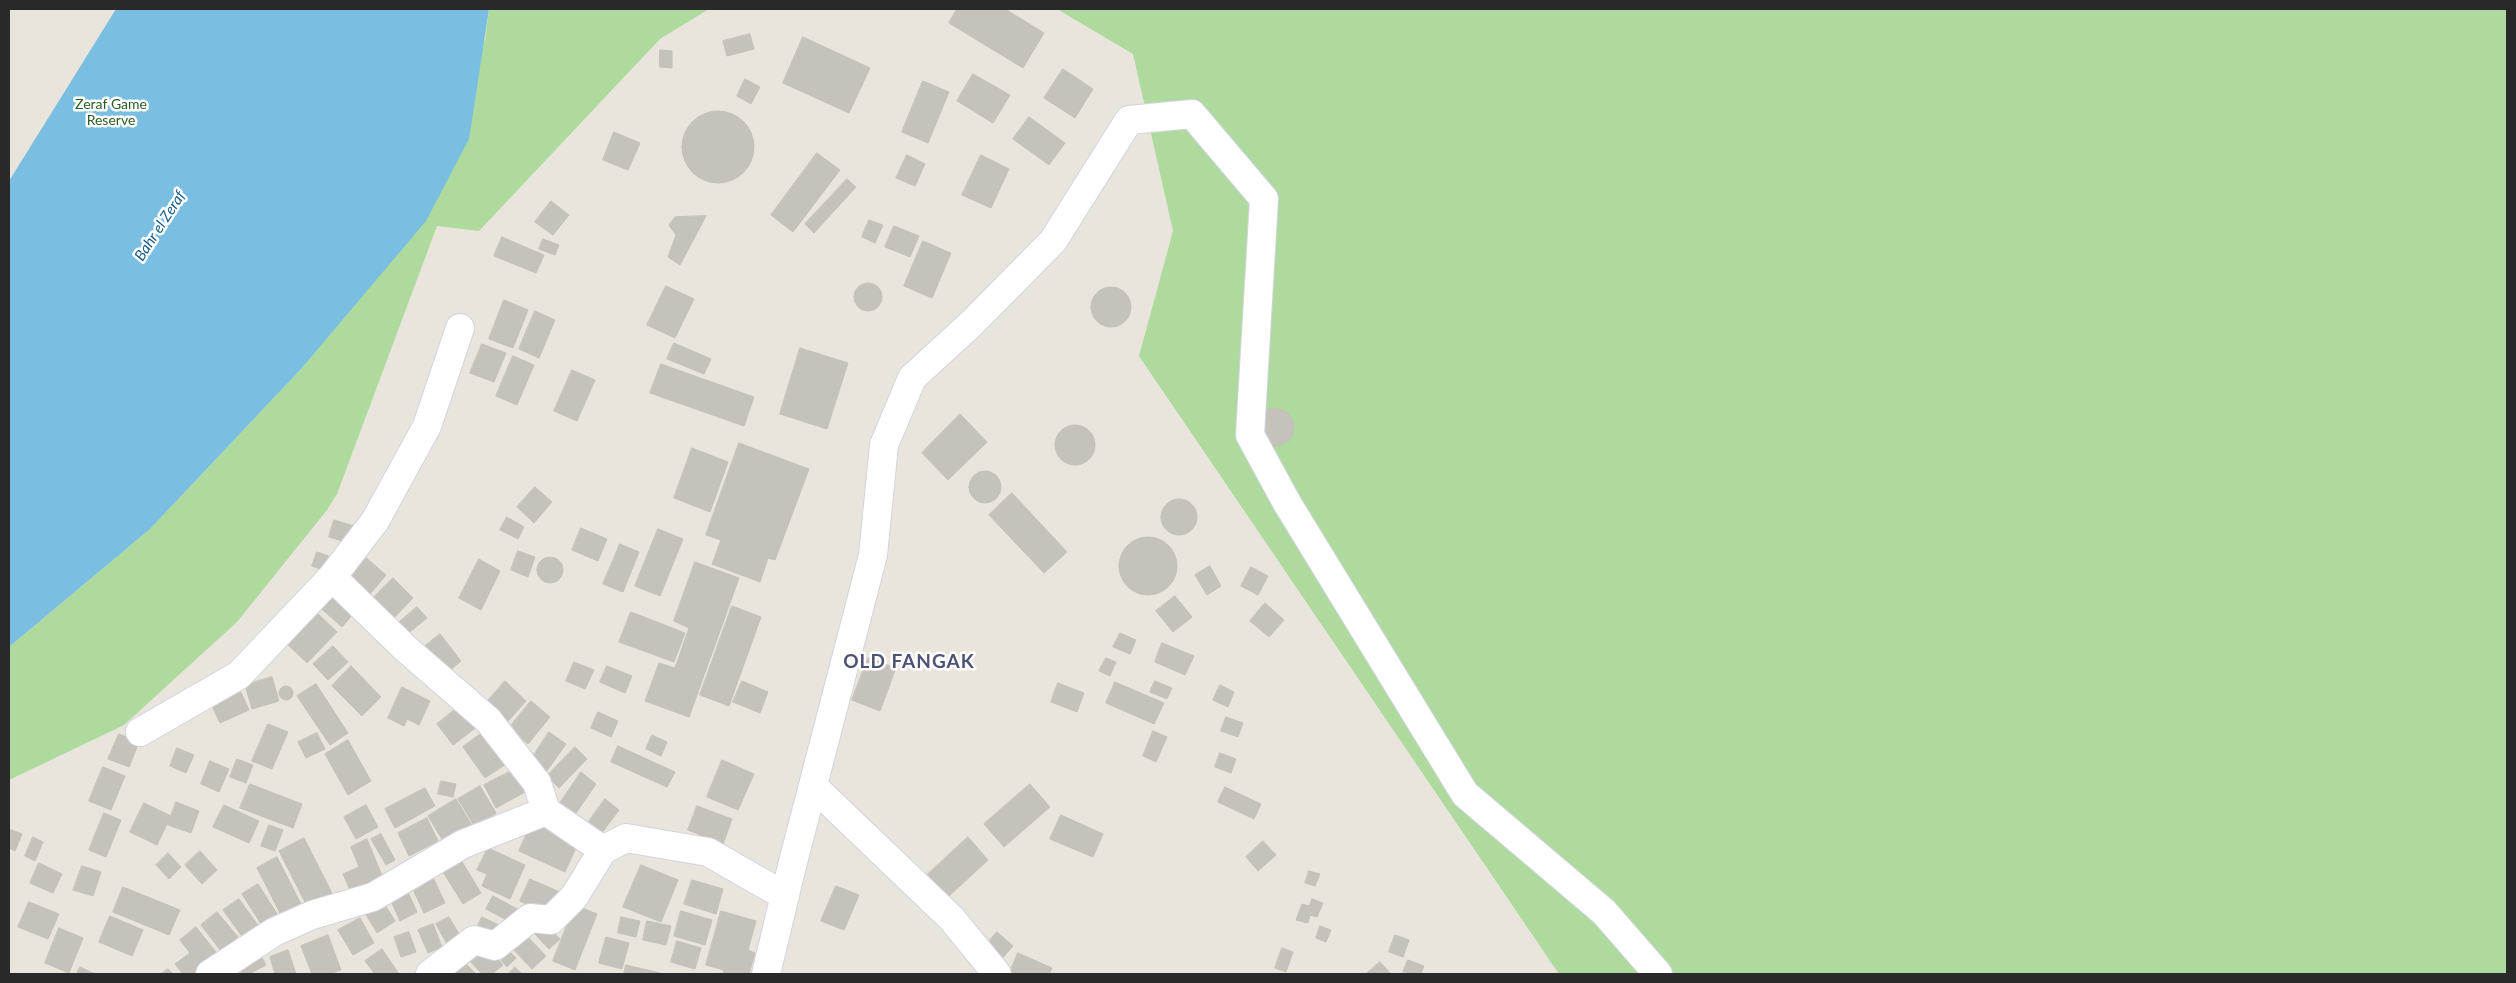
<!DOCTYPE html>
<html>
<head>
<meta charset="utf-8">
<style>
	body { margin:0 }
	#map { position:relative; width:2516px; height:983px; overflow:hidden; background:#e9e5dc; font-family:Lato,sans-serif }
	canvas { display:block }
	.frame { position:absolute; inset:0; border:10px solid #292929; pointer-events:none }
</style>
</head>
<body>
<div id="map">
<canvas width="2516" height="983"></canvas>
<div class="frame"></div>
</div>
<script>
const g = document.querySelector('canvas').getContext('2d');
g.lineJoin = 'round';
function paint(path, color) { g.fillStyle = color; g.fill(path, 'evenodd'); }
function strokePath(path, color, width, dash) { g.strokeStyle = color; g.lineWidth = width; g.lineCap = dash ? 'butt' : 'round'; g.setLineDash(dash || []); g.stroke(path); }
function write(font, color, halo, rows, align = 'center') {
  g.font = font + ' Lato,sans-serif'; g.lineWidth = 5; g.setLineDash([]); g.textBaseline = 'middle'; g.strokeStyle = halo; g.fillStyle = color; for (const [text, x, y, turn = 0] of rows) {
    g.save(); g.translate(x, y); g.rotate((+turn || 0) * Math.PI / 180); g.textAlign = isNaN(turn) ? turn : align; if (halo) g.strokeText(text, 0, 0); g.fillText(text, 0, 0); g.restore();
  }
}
const green = new Path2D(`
	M489,9H709L660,39L479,231L437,226L337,494L327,510L237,622L124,725L9,780V647L150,529L301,369L358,300L485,40Z
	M1057,9H2507V974H1559L1139,356L1173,231L1133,54Z`);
const water = new Path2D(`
	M116,9H489L469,139L426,221L301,369L150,529L9,647V181Z`);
const building = new Path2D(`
	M957,9H1005L1044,33L1023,68L949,23Z
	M750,34L754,49L727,56L723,41Z
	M803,37L870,68L849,113L783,83Z
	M660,50L672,51V68L660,67Z
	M1063,69L1093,89L1075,118L1044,98Z
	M973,74L1010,95L993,123L957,101Z
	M745,79L760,87L751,104L737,96Z
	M923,81L949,92L928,143L902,132Z
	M682 147a36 36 0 1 1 72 0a36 36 0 1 1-72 0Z
	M1029,117L1065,143L1049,165L1013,139Z
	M614,132L640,143L628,170L603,160Z
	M817,153L840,170L793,232L771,215Z
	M907,155L925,164L915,186L896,178Z
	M981,155L1009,169L991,208L962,195Z
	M847,179L856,187L814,233L805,224Z
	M551,201L569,215L553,235L535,222Z
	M706,216L680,265L668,257L676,235L669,225L675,217Z
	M869,220L883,225L875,243L862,237Z
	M894,226L919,236L910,257L885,247Z
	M502,237L544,255L536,273L494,256Z
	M543,239L559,245L555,255L539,249Z
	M923,241L951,253L932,298L904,286Z
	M854 297a14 14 0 1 1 28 0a14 14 0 1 1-28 0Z
	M666,286L694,299L675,338L647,325Z
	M1091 307a20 20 0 1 1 40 0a20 20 0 1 1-40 0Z
	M504,300L528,310L513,348L489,339Z
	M535,311L555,320L539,358L519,349Z
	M674,343L711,359L704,374L667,359Z
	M482,344L506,353L494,382L470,373Z
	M800,348L848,363L827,429L780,414Z
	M513,356L534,365L517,405L496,396Z
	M661,364L754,397L744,426L650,393Z
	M572,370L595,380L577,421L554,411Z
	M1271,408L1283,410L1288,413L1294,424L1292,436L1289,441L1278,446L1266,444L1260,416Z
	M960,414L987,442L948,480L922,453Z
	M1055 445a20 20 0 1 1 40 0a20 20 0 1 1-40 0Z
	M739,443L809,469L775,560L768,558L760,582L712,564L721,540L706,535Z
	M692,448L728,462L710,512L674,498Z
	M969 487a16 16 0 1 1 32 0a16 16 0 1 1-32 0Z
	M535,487L552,502L534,523L517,507Z
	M1012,493L1067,552L1044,573L989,515Z
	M1161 517a18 18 0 1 1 36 0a18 18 0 1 1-36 0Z
	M507,517L524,527L518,539L500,530Z
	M334,520L354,526L349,543L329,537Z
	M581,528L607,539L598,561L572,550Z
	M658,529L683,539L660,596L635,586Z
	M1119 566a29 29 0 1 1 58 0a29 29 0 1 1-58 0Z
	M620,544L639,552L623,592L603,584Z
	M518,551L535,557L528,577L511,570Z
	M317,552L331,557L326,571L312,566Z
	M364,556L386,575L366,599L344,579Z
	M537 570a13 13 0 1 1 26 0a13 13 0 1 1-26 0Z
	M479,559L500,571L481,610L459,598Z
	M695,562L739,578L689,717L645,701L659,663L675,668L689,628L674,621Z
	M1210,566L1221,586L1207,595L1195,575Z
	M1251,567L1268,576L1258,595L1241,586Z
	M393,578L413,598L388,624L368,603Z
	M331,585L358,608L342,627L315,603Z
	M1175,596L1192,617L1173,632L1156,611Z
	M1265,603L1284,620L1269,637L1250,621Z
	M732,606L761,617L729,706L700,695Z
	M417,607L427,618L406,635L397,624Z
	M314,610L337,632L307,663L284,641Z
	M631,612L685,633L674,662L619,642Z
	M1120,633L1136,640L1130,654L1113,647Z
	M440,634L461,661L442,677L420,650Z
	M1162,643L1194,656L1185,675L1155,662Z
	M333,646L348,662L328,680L313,664Z
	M868,658L896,668L880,711L852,700Z
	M1106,658L1116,662L1110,676L1099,671Z
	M574,662L594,670L585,689L566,681Z
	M351,666L381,697L362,716L332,686Z
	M607,666L632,676L625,693L600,682Z
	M272,677L279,701L252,709L245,685Z
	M505,681L526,701L502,728L481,709Z
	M742,681L768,692L760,713L733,702Z
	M1155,681L1172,688L1167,699L1150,692Z
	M1115,682L1164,703L1154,724L1106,703Z
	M1058,683L1084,693L1077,712L1051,702Z
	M316,684L348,733L330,745L297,696Z
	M1220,685L1234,692L1228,707L1213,700Z
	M279 693a7 7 0 1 1 14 0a7 7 0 1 1-14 0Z
	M402,687L430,701L419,725L407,719L404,726L388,718Z
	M241,692L249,710L220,723L212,706Z
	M531,701L550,717L528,744L509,728Z
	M462,704L478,726L453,745L437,724Z
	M598,712L618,721L611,737L591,728Z
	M1226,717L1243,723L1238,737L1221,731Z
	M268,724L288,732L272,769L252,761Z
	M1153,731L1167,737L1156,762L1143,756Z
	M483,732L506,764L485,778L463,747Z
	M549,732L566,744L544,775L528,764Z
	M317,733L325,749L306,758L298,742Z
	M119,734L139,742L129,767L108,759Z
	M652,735L667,742L661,756L646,749Z
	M348,740L371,781L348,795L325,754Z
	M618,746L675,772L667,787L611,762Z
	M575,747L587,759L559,788L547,776Z
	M177,748L194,755L186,773L170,766Z
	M1220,753L1236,759L1231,773L1215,767Z
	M237,759L253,765L246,783L230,777Z
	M722,760L754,774L738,810L707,797Z
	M210,761L229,769L219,792L201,784Z
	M103,767L125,776L111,810L89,801Z
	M513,770L525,792L496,808L484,785Z
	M581,772L596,784L572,819L556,809Z
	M441,781L456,784L453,797L438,794Z
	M250,784L302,804L293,828L240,808Z
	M1030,784L1050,807L1004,847L984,824Z
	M480,786L496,813L475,827L458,799Z
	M1225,787L1261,804L1254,819L1218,802Z
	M425,788L435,806L395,828L385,809Z
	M456,799L473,827L445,844L428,816Z
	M605,799L619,810L595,842L582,831Z
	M176,802L199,811L191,833L168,825Z
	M144,803L171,816L157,845L130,832Z
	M224,805L259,821L249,843L213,827Z
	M366,805L378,827L356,839L344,817Z
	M697,806L732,819L723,844L688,830Z
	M104,813L121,820L106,857L89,850Z
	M1061,815L1103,834L1093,857L1050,839Z
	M427,818L438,841L409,856L398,833Z
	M532,822L578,843L565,872L519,851Z
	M269,825L283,830L275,851L261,846Z
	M9,829L22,834L15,851L9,848Z
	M381,834L395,860L386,865L371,839Z
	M33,837L43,842L35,861L25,856Z
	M968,837L988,860L948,897L927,875Z
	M304,838L333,895L308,908L279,851Z
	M367,839L383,878L351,892L343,874L359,867L351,847Z
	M1263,841L1276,855L1258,871L1246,857Z
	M488,848L525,865L510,899L482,886L487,874L477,870Z
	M200,851L217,870L202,884L185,865Z
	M168,853L181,867L169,879L156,865Z
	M277,857L301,904L281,915L257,868Z
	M461,860L481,893L463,904L443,872Z
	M39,863L62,874L53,893L30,883Z
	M641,865L678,880L661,922L623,907Z
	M82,866L101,872L93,896L73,890Z
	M1309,871L1320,874L1315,886L1305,883Z
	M431,873L445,903L424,913L410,883Z
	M530,879L560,892L549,915L520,901Z
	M692,880L723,889L716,914L684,904Z
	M258,884L279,917L263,927L242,894Z
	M405,886L417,912L400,921L388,894Z
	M836,886L859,895L844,930L821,921Z
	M123,887L180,910L169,935L113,912Z
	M493,896L521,911L514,924L486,909Z
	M239,899L260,928L244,939L223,910Z
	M1312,899L1323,903L1317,917L1310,915L1308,923L1296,920L1302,904L1309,906Z
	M382,900L395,921L377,933L364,911Z
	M29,902L59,914L48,939L18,927Z
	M575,905L597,914L575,970L553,961Z
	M681,911L712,920L705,945L674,936Z
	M721,911L756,921L748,950L755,953L749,974H723L724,970L706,965Z
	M217,912L238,937L221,951L201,925Z
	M110,916L143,930L132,956L99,942Z
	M449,917L462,939L448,946L436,924Z
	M482,917L501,926L492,945L473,935Z
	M621,917L640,921L636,937L618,933Z
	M360,918L374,943L353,955L338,930Z
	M541,920L560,939L549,949L531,930Z
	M647,921L671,926L666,945L643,940Z
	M433,924L442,947L428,953L418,930Z
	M1320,926L1331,930L1326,942L1316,938Z
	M196,927L220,957L198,974H183L175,964L190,953L180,940Z
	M59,928L83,938L69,973L45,963Z
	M409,932L416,952L401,957L394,937Z
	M997,932L1013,946L1000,961L984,947Z
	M525,934L546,956L532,969L511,947Z
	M328,935L341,970L329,974H312L301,946Z
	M1395,935L1409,940L1403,957L1389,952Z
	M606,937L629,943L622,969L599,963Z
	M677,941L701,948L695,969L671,962Z
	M485,944L503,965L492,974H482L468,959Z
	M502,944L516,958L507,967L494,952Z
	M1282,948L1293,952L1286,972L1275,968Z
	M382,949L399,974H375L365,961Z
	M258,950L266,965L249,974H242L236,961Z
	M288,950L296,974H275L270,957Z
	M1018,953L1052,968L1049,974H1009Z
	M1408,960L1424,966L1421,974L1403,972Z
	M1380,962L1391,974H1366Z
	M465,963L476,974H454Z
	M626,965L660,973V974H624Z
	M80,967L95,974H77Z
	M515,967L522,974H508Z
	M168,969L173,974H161Z`);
const street = new Path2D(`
	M332,577L405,648L488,720L537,783L546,811L603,850L626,838L708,852L785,896
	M140,732L239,675L332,577L375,521L427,426L460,328
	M813,786L952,919L997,974
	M210,974L274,932L312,915L373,897L463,844L546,811
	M430,974L474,940L495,946L530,918L551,920L574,897L603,850
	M766,974L792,866L873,555L884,445L912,378L972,323L1053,241L1129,120L1192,114L1264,199L1250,435L1287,503L1465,794L1604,912L1658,974`);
const parkNames = [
	["Zeraf Game",111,104],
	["Reserve",111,120]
];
const waterNames = [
	["Bahr el Zeraf",160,226,-57]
];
const districtNames = [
	["OLD FANGAK",909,662]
];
paint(green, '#aeda9e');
paint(water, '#7abee1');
paint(building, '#c5c1bb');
strokePath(building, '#c4c0b6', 1);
strokePath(street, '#d1d3e0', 30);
strokePath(street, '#fff', 28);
write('14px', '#2a5d21', '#fff', parkNames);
write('italic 15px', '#1b5c8a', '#fff', waterNames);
g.letterSpacing = '1px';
write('bold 19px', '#4e5274', '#fff', districtNames);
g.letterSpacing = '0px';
</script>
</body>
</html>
